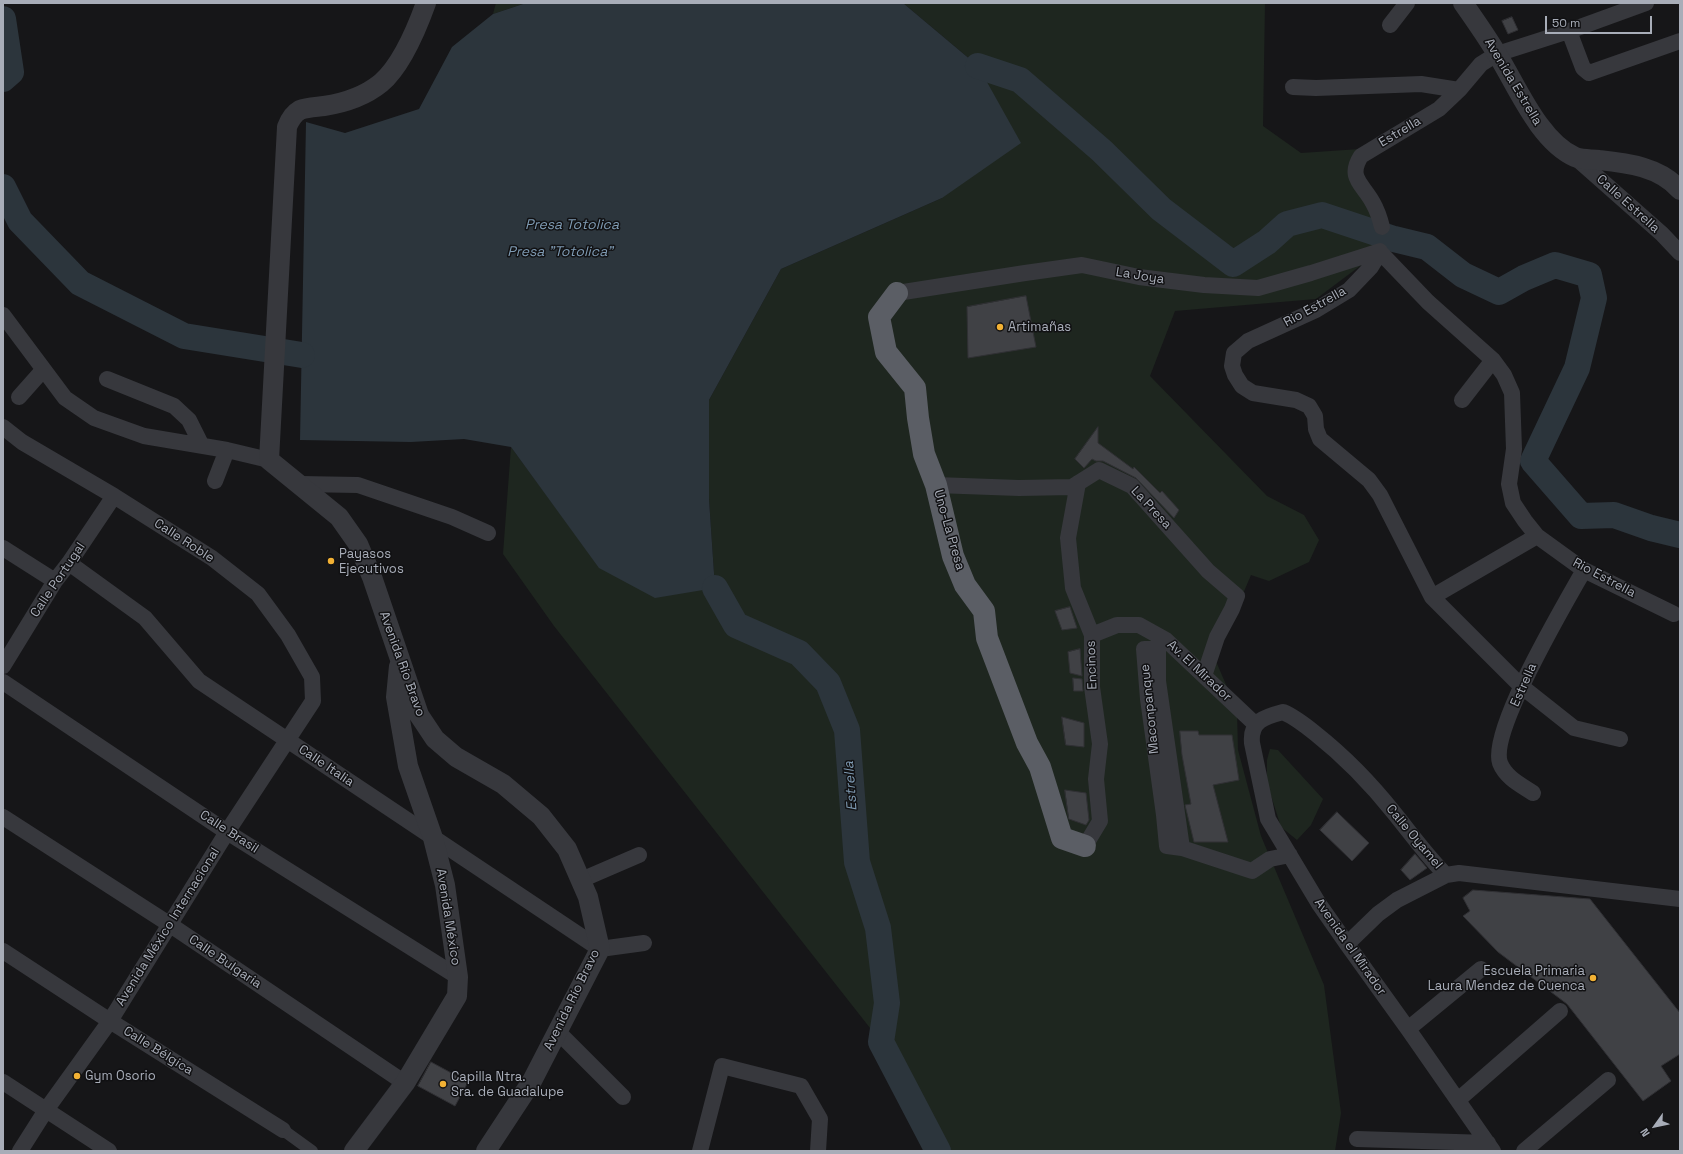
<!DOCTYPE html>
<html>
<head>
<meta charset="utf-8">
<style>
	body { margin:0 }
	#map { position:relative; width:1683px; height:1154px; overflow:hidden; background:#161618; font-family:"Space Grotesk",sans-serif }
	canvas { display:block }
	.frame { position:absolute; inset:0; border:4px solid #a8adb8; pointer-events:none }
	.north { position:absolute; left:1635px; top:1106px; width:40px; height:40px; -webkit-text-stroke:3px #111113; paint-order:stroke; rotate:237deg; font-size:11px; font-weight:700; line-height:16px; text-align:center; color:#a8adb8 }
	.north::after { content:''; display:block; margin:auto; width:14px; height:18px; background:#a8adb8; clip-path:polygon(50% 0,100% 100%,50% 72%,0 100%) }
	.scale { position:absolute; left:1545px; top:16px; width:107px; height:18px; box-sizing:border-box; border:2px solid #a8adb8; border-top:0; padding-left:5px; font-size:12px; line-height:14px; white-space:nowrap; color:#a8adb8; -webkit-text-stroke:3px #111113; paint-order:stroke }
</style>
</head>
<body>
<div id="map">
<canvas width="1683" height="1154"></canvas>
<div class="frame"></div>
<div class="north">N</div>
<div class="scale">50 m</div>
</div>
<script>
const g = document.querySelector('canvas').getContext('2d');
g.lineJoin = 'round';
function paint(path, color) { g.fillStyle = color; g.fill(path, 'evenodd'); }
function strokePath(path, color, width, dash) { g.strokeStyle = color; g.lineWidth = width; g.lineCap = dash ? 'butt' : 'round'; g.setLineDash(dash || []); g.stroke(path); }
function write(font, color, halo, rows, align = 'center') {
  g.font = font + ' "Space Grotesk",sans-serif'; g.lineWidth = 3; g.setLineDash([]); g.textBaseline = 'middle'; g.strokeStyle = halo; g.fillStyle = color; for (const [text, x, y, turn = 0] of rows) {
    g.save(); g.translate(x, y); g.rotate((+turn || 0) * Math.PI / 180); g.textAlign = isNaN(turn) ? turn : align; if (halo) g.strokeText(text, 0, 0); g.fillText(text, 0, 0); g.restore();
  }
}
const green = new Path2D(`
	M496,3H526L493,14Z
	M903,3H1265L1263,126L1301,153L1360,149L1352,178L1383,216L1372,257L1316,299L1175,311L1150,376L1267,496L1304,515L1319,540L1309,562L1269,581L1251,575L1215,659L1237,710L1238,750L1261,836L1324,985L1341,1113L1335,1151H938L881,1042L554,626L503,554L511,447L600,568L715,588L709,499V400L781,269L942,198L978,66Z
	M1270,749L1278,750L1323,799L1311,825L1297,840L1281,827L1267,783V760Z`);
const water = new Path2D(`
	M526,3H903L978,66L1021,143L942,198L781,269L709,400V499L715,588L655,598L599,568L511,447L464,439L411,442L300,440L306,122L345,133L419,109L452,47L493,14Z`);
const river = new Path2D(`
	M3,19L11,72L3,79
	M978,66L1020,80L1102,151L1161,209L1233,264L1267,242L1287,224L1322,215L1394,239L1427,247L1463,275L1499,292L1524,278L1555,265L1589,275L1594,298L1577,368L1533,461L1581,516L1614,515L1651,528L1680,535
	M3,187L20,221L80,283L184,336L302,355
	M715,588L736,625L799,653L828,683L847,730L857,862L878,928L887,1003L881,1042L938,1151`);
const building = new Path2D(`
	M1512,17L1518,30L1508,34L1502,21Z
	M1026,296L1036,347L968,358L967,307Z
	M1098,427V443L1133,469L1134,467L1160,493L1162,491L1179,510L1174,518L1136,478L1103,461H1096L1092,459L1084,468L1075,459Z
	M1070,607L1077,628L1062,630L1055,611Z
	M1080,649L1082,676L1070,673L1068,652Z
	M1073,678L1082,679L1083,691H1074Z
	M1062,717L1084,723V747L1066,745Z
	M1180,731H1198L1199,735H1232L1239,780L1213,785L1228,842H1194L1185,805L1191,804L1182,755Z
	M1065,790L1086,793L1089,820L1086,825L1069,819Z
	M1337,812L1369,843L1352,861L1320,830Z
	M1415,854L1427,868L1410,880L1401,870Z
	M1473,890L1590,899L1680,1013V1054L1661,1066L1671,1081L1643,1101L1567,1004L1498,952L1463,916L1470,911L1463,898Z
	M431,1062L468,1082L455,1106L418,1086Z`);
const pedestrian = new Path2D(`
	M283,1130L312,1151`);
const minor = new Path2D(`
	M1390,25L1407,3
	M1569,31L1583,68L1589,73L1680,41
	M1293,87L1316,88L1421,84L1459,90
	M1576,158L1662,234L1680,253
	M1382,227C1380,219 1377,210 1373,203C1363,184 1347,178 1361,156L1439,109L1459,90L1481,64L1497,54L1569,31L1646,3
	M1380,252L1371,267L1349,290L1316,310L1248,341L1234,353L1232,366L1235,375L1242,386L1253,393L1296,400L1309,406L1315,416L1316,429L1320,439L1369,480L1380,495L1432,597L1521,686L1574,728L1620,739
	M1380,252L1428,302L1493,360L1504,375L1512,393L1514,449L1509,484L1513,503L1525,521L1537,536L1584,570L1674,614
	M897,293L1025,273L1082,265L1139,277L1204,285L1258,288L1311,273L1380,251V252
	M3,315L65,398L94,418L144,436L227,450L269,460
	M107,379L174,406L189,420L202,446
	M19,397L43,370
	M1462,400L1493,360
	M3,427L22,442L114,496L212,558L258,594L288,635L312,677L313,701L227,832L110,1021L46,1110L20,1151
	M215,481L227,450
	M1078,483L1068,538L1073,588L1092,635V687L1100,744L1096,779L1100,821L1085,846
	M300,484L358,485L452,517L488,533
	M936,485L1019,488L1072,487L1099,470L1132,486L1208,571L1237,596L1232,609L1217,637L1204,676
	M3,548L55,581
	M69,563L145,618L199,681L600,949L644,943
	M1432,597L1537,536
	M1092,635L1117,625H1139L1166,640L1255,724
	M3,666L55,581L69,563L114,496
	M3,682L227,832L458,977
	M1533,793C1521,785 1506,778 1500,763C1489,731 1565,604 1584,570
	M3,817L169,924L405,1083
	M1182,848L1158,681V649H1144L1148,699L1164,815L1167,846L1182,848L1252,871L1270,859L1290,855
	M581,880L639,855
	M1347,944L1378,914L1397,900L1446,875
	M3,951L110,1021L283,1130
	M1408,1029L1481,969
	M557,1031L623,1097
	M3,1082L109,1151
	M1458,1100L1560,1011
	M1357,1139L1488,1143
	M700,1151L722,1066L801,1086L820,1119L818,1151
	M1493,1151L1408,1029L1347,944L1319,904L1268,819L1252,743C1250,721 1264,717 1283,712C1295,717 1305,725 1316,734C1345,757 1372,785 1395,814C1412,835 1427,856 1446,875L1459,873L1680,899
	M1524,1151L1608,1080`);
const tertiary = new Path2D(`
	M426,3C417,28 402,65 381,83C365,96 344,103 324,106C317,107 307,107 300,110C293,114 290,119 287,127L269,460L339,517L358,544L372,577L419,715L435,739L456,757L503,784L541,816L567,849L588,897L600,949L532,1081L486,1151
	M1463,3C1475,20 1487,37 1497,54C1517,86 1539,141 1575,157C1582,160 1592,159 1599,160C1628,163 1660,167 1680,190
	M354,1151L405,1083L457,996L458,977L445,885L433,838L408,766L396,697L399,666`);
const trunk = new Path2D(`
	M897,293L879,317L886,352L915,388L918,418L924,454L936,485L953,556L965,585L984,611L987,638L1027,743L1040,767L1062,838L1085,846`);
const markers = [
	[1000,327,4,"#f2b134"],
	[331,561,4,"#f2b134"],
	[1593,978,4,"#f2b134"],
	[77,1076,4,"#f2b134"],
	[443,1084,4,"#f2b134"]
];
const streetNames = [
	["Avenida Estrella",1513,82,59],
	["Estrella",1400,132,-31],
	["Calle Estrella",1628,204,42],
	["La Joya",1140,276,9],
	["Rio Estrella",1315,307,-29],
	["La Presa",1151,508,47],
	["Uno-La Presa",949,530,74],
	["Calle Roble",184,541,33],
	["Rio Estrella",1604,578,28],
	["Calle Portugal",58,580,-56],
	["Avenida Río Bravo",402,664,70],
	["Encinos",1092,665,-92],
	["Av. El Mirador",1199,671,43],
	["Estrella",1524,685,-66],
	["Maconpanque",1150,709,-96],
	["Calle Italia",326,766,34],
	["Calle Brasil",229,832,33],
	["Calle Oyamel",1414,837,50],
	["Avenida México",448,917,81],
	["Avenida México Internacional",168,927,-58],
	["Avenida el Mirador",1350,947,55],
	["Calle Bulgaria",225,962,34],
	["Avenida Río Bravo",572,1000,-64],
	["Calle Bélgica",158,1051,32]
];
const poiNames = [
	["Artimañas",1008,327],
	["Payasos",339,554],
	["Ejecutivos",339,569],
	["Escuela Primaria",1585,971,"right"],
	["Laura Mendez de Cuenca",1585,986,"right"],
	["Gym Osorio",85,1076],
	["Capilla Ntra.",451,1077],
	["Sra. de Guadalupe",451,1092]
];
const waterNames = [
	["Presa Totolica",572,225],
	["Presa \"Totolica\"",560,252],
	["Estrella",851,786,-94]
];
paint(green, '#1e261f');
paint(water, '#2c353c');
strokePath(river, '#2c353c', 26);
paint(building, '#404145');
strokePath(building, '#303034', 1);
strokePath(pedestrian, '#37383d', 12);
strokePath(minor, '#37383d', 16);
strokePath(tertiary, '#37383d', 20);
strokePath(trunk, '#5b5e65', 22);
for (const [x, y, r, color] of markers) { const dot = new Path2D(); dot.arc(x, y, r, 0, 2 * Math.PI); g.fillStyle = color; g.fill(dot); strokePath(dot, '#111113', 1.5); }
write('13px', '#a8adb8', '#111113', streetNames);
write('13px', '#a8adb8', '#111113', poiNames, 'left');
write('italic 14px', '#7f9bb3', '#111113', waterNames);
</script>
</body>
</html>
